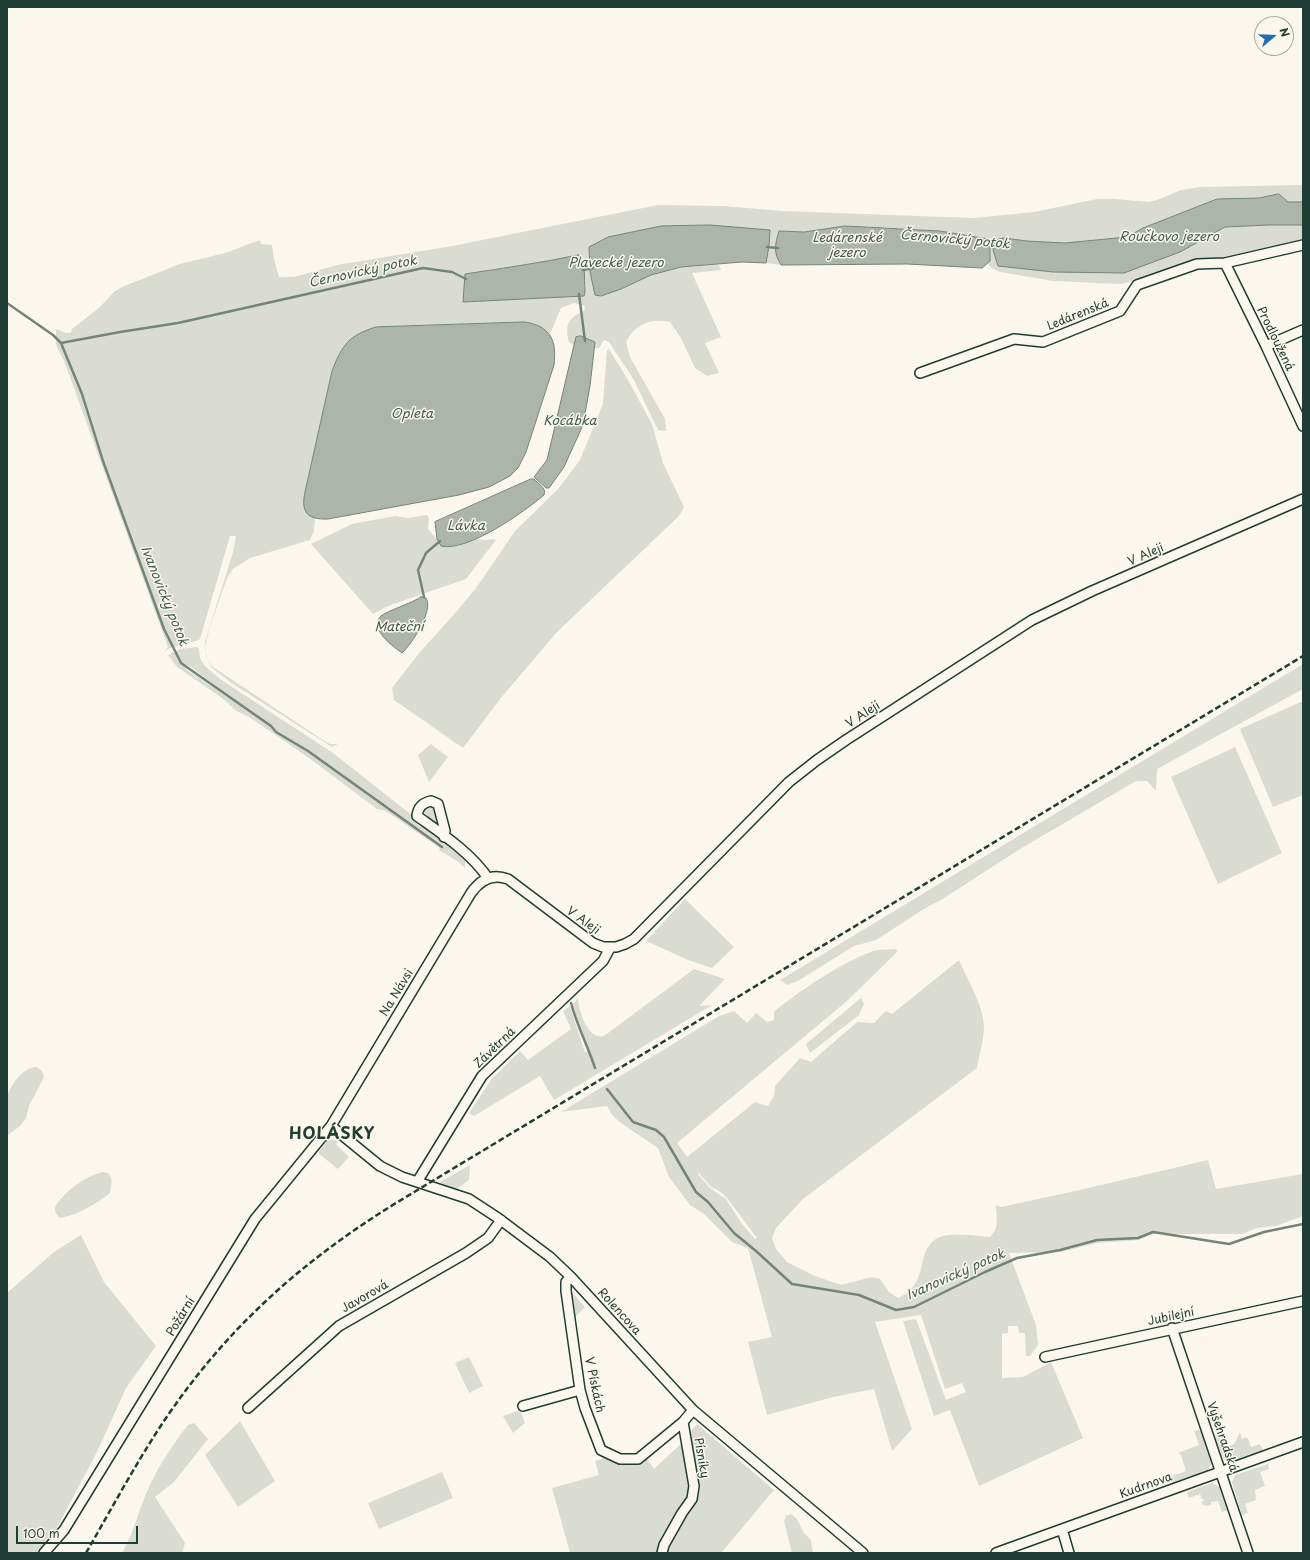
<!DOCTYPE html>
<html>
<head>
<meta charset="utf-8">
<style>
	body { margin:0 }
	#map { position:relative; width:1310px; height:1560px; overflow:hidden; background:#fbf7ec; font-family:"Playpen Sans",sans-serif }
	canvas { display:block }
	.frame { position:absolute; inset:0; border:8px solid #1f3d34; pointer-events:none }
	.north { position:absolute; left:1254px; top:16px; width:40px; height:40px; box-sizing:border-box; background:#fbf7ec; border:1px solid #a3ada2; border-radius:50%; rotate:71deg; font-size:11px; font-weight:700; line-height:16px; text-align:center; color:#1f3d34 }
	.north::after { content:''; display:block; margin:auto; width:14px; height:18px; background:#1f6fb2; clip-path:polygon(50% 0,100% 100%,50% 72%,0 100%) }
	.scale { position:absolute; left:16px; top:1526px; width:122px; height:18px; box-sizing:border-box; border:2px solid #1f3d34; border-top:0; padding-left:5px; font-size:12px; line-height:14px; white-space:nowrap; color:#1f3d34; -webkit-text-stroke:3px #fbf7ec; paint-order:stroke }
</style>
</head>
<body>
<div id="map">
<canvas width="1310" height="1560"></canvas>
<div class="frame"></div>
<div class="north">N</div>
<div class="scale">100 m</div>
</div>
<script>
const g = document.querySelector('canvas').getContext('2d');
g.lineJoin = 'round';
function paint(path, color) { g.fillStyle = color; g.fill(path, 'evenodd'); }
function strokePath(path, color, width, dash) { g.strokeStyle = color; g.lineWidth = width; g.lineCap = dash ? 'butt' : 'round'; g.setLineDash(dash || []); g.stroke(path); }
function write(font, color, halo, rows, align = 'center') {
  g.font = font + ' "Playpen Sans",sans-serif'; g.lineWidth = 3; g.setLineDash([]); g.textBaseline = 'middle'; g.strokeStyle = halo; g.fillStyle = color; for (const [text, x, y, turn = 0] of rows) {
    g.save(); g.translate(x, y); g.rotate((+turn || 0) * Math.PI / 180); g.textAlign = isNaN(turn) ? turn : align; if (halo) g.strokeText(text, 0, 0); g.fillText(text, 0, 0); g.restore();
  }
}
const green = new Path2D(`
	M1303,185V202H1288L1279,194L1259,198L1217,199L1143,228L1127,237L1065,243L1027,241L1004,238L993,250L1212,233L1225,227L1269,225H1303V243L1120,284L1053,281L1000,272L991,268L988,263C992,256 990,246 988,239L940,231L917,229L845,226L804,232L779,231V262L781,265L766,263L769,246V230L589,247L590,272L595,295L621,289L651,275L681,267L719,265L721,270L692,273L721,337L705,343L719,373L707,376L695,368L681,338L670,322C651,318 635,324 626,342L630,357L665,419L666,431L658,430L634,380L609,342L604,340L599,348H594L595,342L581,336L576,337L574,345L569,342C565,326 567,318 584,311L585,306L574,303L561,308L550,334C543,326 535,324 525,322L376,327C349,335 342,345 332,371L305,492L311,516L315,518L314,531L310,540L250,558L233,569L227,578L209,630L205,649L208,660L213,667L323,740L330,744H338L332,747L233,684L212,668L206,655L205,642L233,552L236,536H230L200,639L196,641L170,648L164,652L168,647L79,402L64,361L56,345V329L66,333H71L72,329L100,307L114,292L122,287L180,264L225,253L260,240L261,244L272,245L274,259L279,277H294L337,265L452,246L658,205L724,206L782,211L974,218L1034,212L1097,199H1115L1149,202L1157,200L1181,190L1200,187ZM578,255C584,267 588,283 584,296L463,301L486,270L546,262Z
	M609,349L628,380L652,424L663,463L684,507L679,516L557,632L500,699L463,748L394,700L392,688L420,652L457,611L476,588L515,531L558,489L580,460L603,404L607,350Z
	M427,515L429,518L428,529L439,542L456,546L475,539L485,540L493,539L496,540L466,579L405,600L386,607L373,614L311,544L352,524L395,516L408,518Z
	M197,647L199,649L200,658L204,665L220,679L333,753L465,857V868L457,861L439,850L440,848L386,811L377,809L309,758L249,717L235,710L222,698L177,667L168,655L180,649ZM185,665L191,667L230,697L229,698L187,670Z
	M1303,664V689L1157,769L1156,791L1147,781H1136L1020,849L941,900L927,907L876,940L854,946L798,981L787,985L780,980Z
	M1303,701V795L1273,807L1240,729Z
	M431,744L448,757L429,782L418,755Z
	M1235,747L1282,853L1218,884L1171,777Z
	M426,806H431L436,810L440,827L423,815V809Z
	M685,899L734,947L712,968L688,960L646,941Z
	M895,949L898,951L847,1001L677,1143L687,1157L755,1102L768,1106L774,1096L775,1086L800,1058L811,1062L857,1022L874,1023L886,1011L892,1014L959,960C968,982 983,1003 984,1027C984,1040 979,1055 977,1068L803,1199L776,1228L772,1238L776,1249L787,1262L815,1276L841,1285L872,1277L880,1279L889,1292L898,1298C932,1284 913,1248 940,1237C954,1232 975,1236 990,1237C1000,1227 996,1218 996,1205L1001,1207L1084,1189L1208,1160L1216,1189L1303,1174V1216L1276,1226L1257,1228L1242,1234H1153L1138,1240L1097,1243L1061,1252L1009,1253L1036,1325L1038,1345L1030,1356H1026L1025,1333H1019L1018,1326H1008V1333L1002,1334V1378L1023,1377L1051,1362L1083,1438L979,1486L950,1410L934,1416L903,1321L916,1319L946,1400L966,1392L962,1383L945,1389L921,1315L875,1322L912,1429L892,1451L874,1389L833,1397L767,1415L748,1342L772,1337L748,1248L732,1242L704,1214L690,1205L669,1177L658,1148L621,1123L613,1116L607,1106L561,1112L719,1016L734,1011L747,1023L756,1013L767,1022L774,1020V1012C800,990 841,963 873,951C880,949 888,950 895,949ZM699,1173L710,1186L721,1192L727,1198L757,1238L755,1239L742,1224L726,1199L710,1188L698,1174Z
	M694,969L725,979L699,1006L712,1005L554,1100L540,1076L474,1116L469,1113L491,1080L520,1051L528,1060L571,1029L563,1011L570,1006L585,1053L589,1049L575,1018L572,1004L578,999C579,1011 588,1041 604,1036Z
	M861,998L864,1004L859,1015L810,1053L806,1044Z
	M36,1067L42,1071L44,1077L29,1106L26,1118L20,1126L7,1136C7,1128 5,1100 8,1094C13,1082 23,1068 36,1067Z
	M332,1139L338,1141L336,1144L349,1157L338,1169L318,1153L327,1141Z
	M470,1165L469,1180L457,1189L443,1185L440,1182Z
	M103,1172L108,1173C114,1180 111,1184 110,1193C96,1204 78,1215 60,1218L55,1212V1207C65,1191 85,1176 103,1172Z
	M81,1235L104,1282L156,1346L126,1388L97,1452L51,1539L38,1553H7V1293L54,1252Z
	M570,1290L585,1307L575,1317L569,1291Z
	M469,1357L483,1386L469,1393L455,1363Z
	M520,1410L525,1423L513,1433L503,1416Z
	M240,1421L275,1481L238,1507L205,1455Z
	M194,1423L208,1439L174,1482L155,1497L185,1543L182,1553H122C134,1532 139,1509 149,1487C159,1465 173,1444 188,1425Z
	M697,1424L774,1490L721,1553H667L670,1544L685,1515L695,1502L698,1485L690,1432Z
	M1201,1429L1212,1463L1208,1470L1171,1483L1169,1477L1186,1471L1181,1455L1178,1453L1199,1445L1194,1431Z
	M1240,1432L1242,1439L1247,1437L1251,1447L1260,1444L1263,1450L1231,1462L1223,1458L1215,1435L1221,1433L1224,1442L1227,1441L1229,1446L1234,1444Z
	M684,1441L690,1485L688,1496L679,1509L660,1545L658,1553H570L552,1488L599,1475L595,1461L602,1459V1457C622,1459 625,1470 646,1457L654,1469Z
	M1268,1464L1269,1469L1260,1472L1265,1486L1255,1490L1256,1500L1245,1504L1248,1513L1242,1515L1232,1482L1235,1475Z
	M442,1472L453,1498L379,1529L368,1503Z
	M1212,1483L1220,1487L1228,1510L1222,1512L1218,1501L1211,1502V1505L1207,1506L1203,1505L1201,1502L1204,1501L1203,1499H1202L1200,1494L1189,1498L1187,1492Z
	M791,1514L797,1519L804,1533L811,1540L813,1553H792L784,1521L786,1516Z`);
const water = new Path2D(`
	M1279,194L1288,202H1303V225H1269L1225,227L1180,252L1124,273L1053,272L998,266L993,250L995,240L1004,238L1027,241L1065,243L1127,237L1143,228L1217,199L1259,198Z
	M710,225L770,230L769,246L766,263L742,262L681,267L651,275L621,289L601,296L595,295L590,272L589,247L608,237L661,226Z
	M845,226L940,231L988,239L990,246V261L982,268L907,264L781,265C773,252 775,245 779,231L804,232Z
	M578,255L584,262L585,292L584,296L463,302L465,274C503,268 541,263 578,255Z
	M525,322C551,326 557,341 554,365L526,452L518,468L510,476L489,487L459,495L328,519C306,520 301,511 305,492L332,371C342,345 349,335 376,327Z
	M581,336L595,342L590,386L583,425L564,467L549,488H546L534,477L547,460L574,345L576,337Z
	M531,479H534C538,484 547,488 544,495C524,512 468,552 441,546L437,539L435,522Z
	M421,597L426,598C434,610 412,644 402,653C394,647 368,629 381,616C387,611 412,603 421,597Z`);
const stream = new Path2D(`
	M767,247L778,248
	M583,270L593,268
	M579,294L585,341
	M7,303L53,335L61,343L82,394L103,461L164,629L181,663L271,726L276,732L308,751L442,847
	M61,343L120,332L178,323L423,268L452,272L466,279
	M424,597L418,570L426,553L440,541
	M571,1003C577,1026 588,1046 595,1068
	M607,1089L633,1122L656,1130L664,1137L696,1192L708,1202L734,1233L756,1251L792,1284L859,1295L896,1310L914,1307L985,1272L1017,1258L1060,1250L1097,1240L1138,1238L1153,1232L1229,1244L1264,1232L1303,1224`);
const minor = new Path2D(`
	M1225,263L1266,346L1303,426
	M1266,346L1303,330
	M920,373L1014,339L1043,342L1120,311L1137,285L1197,264L1225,263L1303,245
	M444,837L445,831L438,804L431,801C422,803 418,807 417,816C442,834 470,852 488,878
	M331,1126L380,1166L402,1177L469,1199L498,1218L550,1257L571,1277L693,1410L863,1553
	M417,1182L482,1076L603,961L610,948
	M571,1277L566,1282V1291L580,1390L585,1408L601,1450L620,1459H638L683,1422
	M1172,1328L1248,1553
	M1045,1357L1303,1301
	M523,1406L580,1390
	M248,1408L339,1326L466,1253L488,1238L501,1220
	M1062,1529L1069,1553
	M44,1553L64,1530L255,1219L331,1126L471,893C480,880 492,873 508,879L593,943L603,947H616L625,944L634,939L789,782L817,760L846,740L1032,620L1092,591L1303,499
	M662,1553L664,1545L682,1513L692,1499L694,1486L683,1422L693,1410
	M996,1553L1303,1442`);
const rail = new Path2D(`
	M86,1553C112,1508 137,1461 166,1418C228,1327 302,1261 396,1203L1303,656`);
const streetNames = [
	["Ledárenská",1078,315,-22],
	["Prodloužená",1275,339,64],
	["V Aleji",1146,555,-24],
	["V Aleji",863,715,-33],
	["V Aleji",583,921,36],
	["Na Návsi",397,993,-59],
	["Závětrná",495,1048,-44],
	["Javorová",365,1297,-30],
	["Rolencova",619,1312,48],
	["Požární",181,1317,-59],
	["Jubilejní",1171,1317,-12],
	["V Pískách",594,1385,78],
	["Vyšehradská",1222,1437,71],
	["Písníky",701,1458,80],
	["Kudrnova",1146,1486,-20]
];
const waterNames = [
	["Roučkovo jezero",1169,237],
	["Ledárenské",847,238],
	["jezero",847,253],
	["Černovický potok",955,240,5],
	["Plavecké jezero",616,263],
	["Černovický potok",363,272,-12],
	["Opleta",412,414],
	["Kocábka",570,421],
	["Lávka",466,526],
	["Ivanovický potok",164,596,68],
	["Mateční",399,627],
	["Ivanovický potok",956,1275,-24]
];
const districtNames = [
	["HOLÁSKY",332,1135]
];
paint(green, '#dbdcd1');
paint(water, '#adb4aa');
strokePath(water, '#74847b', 1);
strokePath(stream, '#74847b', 2.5);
strokePath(minor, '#1f3d34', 12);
strokePath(minor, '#fbf7ec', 9);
strokePath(rail, '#1f3d34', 2.5, [6, 3]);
write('12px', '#1f3d34', '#fbf7ec', streetNames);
write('italic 13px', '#425b52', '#fbf7ec', waterNames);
g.letterSpacing = '1px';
write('bold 16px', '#1f3d34', '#fbf7ec', districtNames);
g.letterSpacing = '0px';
</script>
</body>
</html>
